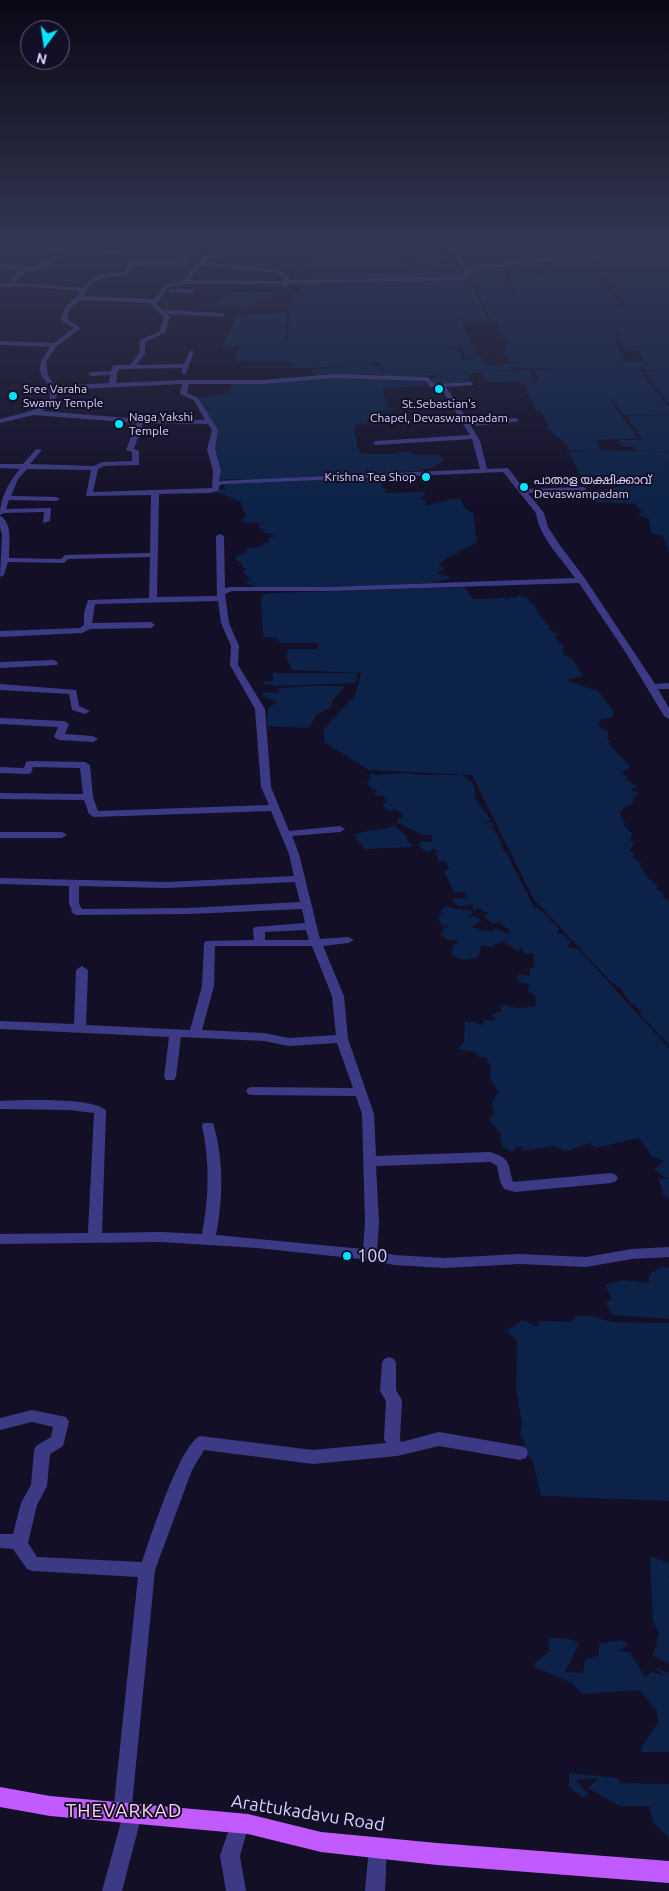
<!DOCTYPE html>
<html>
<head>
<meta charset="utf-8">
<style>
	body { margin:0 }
	#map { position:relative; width:669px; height:1891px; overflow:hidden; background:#130f26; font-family:Ubuntu,sans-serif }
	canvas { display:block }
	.north { position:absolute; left:20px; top:20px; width:50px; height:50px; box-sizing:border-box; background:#130f26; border:1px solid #625e7d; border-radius:50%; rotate:194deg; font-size:14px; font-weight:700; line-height:20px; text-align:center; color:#d9d4ff }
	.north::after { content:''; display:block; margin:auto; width:18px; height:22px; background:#00e5ff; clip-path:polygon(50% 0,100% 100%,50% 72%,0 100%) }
</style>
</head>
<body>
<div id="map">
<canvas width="669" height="1891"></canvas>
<div class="north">N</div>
</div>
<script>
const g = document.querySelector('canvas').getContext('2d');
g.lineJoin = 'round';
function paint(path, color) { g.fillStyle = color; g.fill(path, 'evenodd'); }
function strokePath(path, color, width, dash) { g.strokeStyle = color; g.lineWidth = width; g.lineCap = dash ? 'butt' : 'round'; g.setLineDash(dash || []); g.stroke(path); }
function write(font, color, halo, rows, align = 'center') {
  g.font = font + ' Ubuntu,"Noto Sans Malayalam",sans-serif'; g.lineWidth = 4; g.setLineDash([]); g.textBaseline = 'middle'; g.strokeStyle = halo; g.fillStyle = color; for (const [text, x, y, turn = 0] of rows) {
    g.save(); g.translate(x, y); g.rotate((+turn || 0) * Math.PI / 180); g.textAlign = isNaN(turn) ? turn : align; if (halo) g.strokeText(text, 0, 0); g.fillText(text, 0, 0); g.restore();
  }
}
const water = new Path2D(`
	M355,248L417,249L408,257L417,254L422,250L439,249L441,255L449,260H399L419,262L409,268L413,270L464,274L442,277L327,279H310L312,276L300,272L304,265L303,258L320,254L316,249L348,250L353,254Z
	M580,248H669V255L552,257L531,260L541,261L471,268L468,262L513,261L514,256L520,255L582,252Z
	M605,257H669V262L606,261L669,263V290H614L607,281L611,280L601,277L621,307L652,306H623L615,291H669V404L644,372L660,370L636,369L641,372L669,408V414L624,415L608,396L622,418L636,433H633L634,435L640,438L596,440L600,449L596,451L565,450L569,447L546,427L549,426L541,413L532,407L535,405L530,403H535L528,400L533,398L527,395L530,394L524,392H527V388L519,384L521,382H537L538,377L533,370L556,368H523L491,372L530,370L535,381L487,382L481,375L483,372L468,374L470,382L433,385L430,381L439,375L385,377L380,362L310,368H244L242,367H295L291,362L238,361L234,359L236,352L241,347H282L290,338H287L291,312L287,309L293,294L302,293L300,285L470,280L489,322H465L461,312L464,328L477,356L464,357V351L461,347L423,348L460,349V357L463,360L481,357L485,366L527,362H509V357L503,353L508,349L504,346L510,343V339L502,337V332L499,331L498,324L490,319L470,273L475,269L500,268C506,277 511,289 517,299L507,271L504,270L524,271L520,272L546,275V272L552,269L557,273L552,267L554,261L588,258L595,262H605L600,260ZM614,329L622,335L618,336L623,349L642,352L639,353L640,357L646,362L610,361L626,359L622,357L625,356L622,354Z
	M252,291L283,292L247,310L238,308L241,305L222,304L219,301L231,292Z
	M288,312L283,346L222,347L237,316Z
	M364,364L379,366L383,374H311L313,372L311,370Z
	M363,377L394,381L425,380L428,385L382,389L388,406L395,409L380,412L368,418L367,423L356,425L354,435L357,438V447L362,454H393L408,451L416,455H438L444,460L435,467L417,471L255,480L218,479L214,445L218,429L210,420L199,398L228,393L233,383L298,378Z
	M669,415V452H638L633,447L622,446L618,442L620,440H642L627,416Z
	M605,450L669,453V551L663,536L651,533L649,519L638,515L643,512L636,507L638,504L597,502L588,491L620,487V481L611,478V475L584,476L579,474L569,452Z
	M375,477L381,480L383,488L386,490L385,493L424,492L426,494L419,499L427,500L425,505C438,505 447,497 461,499L464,507L473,513L477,542L442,561L439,566L445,568L437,573L452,578L433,583L308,588H259L245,583L250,579L243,572L247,568H243L242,563L236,560L237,555L244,554L247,549L263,546L261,544L268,543L269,538L276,536L263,532L265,530L258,528L260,525L264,524L244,522L242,520L246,516L240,501L217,492L219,489L226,490L224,487L225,483Z
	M465,587L472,599C483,599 494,599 506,597L505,599L507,600L508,597L516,598L518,595L529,598L527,600L531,601L529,603L534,605L540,616L546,621L545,624L549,625L548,629L560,635L554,637L563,646V654L573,659L583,676L566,680L598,691L614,712L612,718L601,719L598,725L603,730H607L608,736L606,737L610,741L609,744L630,767L622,773L627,777L625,779L631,782V785H637L636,788H631L633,792L639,793L634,798L632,805H628L620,811L623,822L627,824H623L632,834L630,841L635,842L629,851L634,852L633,858L643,863L639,864L649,879L655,882L652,883L657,885L656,889L663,893L662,897L669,901V1045L640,1014L642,1013L635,1006L636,1005L631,1004L621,989L609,980L533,898L472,775L369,770L324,742V728L355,696L361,673L292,670L286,656L288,649H317L319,643H280L277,638L263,637L261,595L274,593Z
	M273,673H353L357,674L356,683L277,686L265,684L263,681H273Z
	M316,686H345L331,703L333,706L316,715L309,728L267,726L268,708L274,705L276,701L263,697V692L278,693L279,688Z
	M370,773L376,775L408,773L419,775H462L473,783L477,797L474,799L480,802L476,804L480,805L491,820L483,823L492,822L494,825L491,826L496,832L494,834H498L504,852H506L534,907L541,910L559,929L557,933L563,934L571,942L567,947L578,949L669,1048V1199L663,1195L659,1178L667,1179L654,1169L664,1161L652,1156L639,1138L595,1148L590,1143L566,1151L553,1146L522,1151L523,1147L517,1146L512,1152L502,1146L500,1133L489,1119L494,1114L492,1101L499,1092L490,1079L491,1064L487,1063L488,1058L478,1057L476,1052L457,1049L464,1042L465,1022H474L481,1025L485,1020L496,1021L491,1015L502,1011L500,1006L508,1004V1007L519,1008L536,1006L535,996L528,991L529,984L520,983L517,977L520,974L530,976L529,969L534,968L533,953L524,954L522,947L517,951L503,941L490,947L482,945L478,957C468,961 460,961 451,954L454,945L459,941L446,939L440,933L445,932L442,929L449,926L442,925L437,917L441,918L438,913L445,914L440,910L447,906C456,911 465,908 474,912L468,917L475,916L482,920L472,927L492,932L496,928L508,934L510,930L498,922L492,924L483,916L489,914L479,908L473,910V904L458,906L452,899L468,897L463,892L455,893L444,872L449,868L445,861H437L438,856L434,854L438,851L433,849L427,852L419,846L420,841L432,842V835H422L398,823L397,820L404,816L396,809L388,811L382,804L387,802L382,795L378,796L374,793L378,790L373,789L366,783L370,782L366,779H371Z
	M394,825L406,836L407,835V841L414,847L362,849L364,846L359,845L362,844L355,839L357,836H353C366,828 383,832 394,825Z
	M661,1266L669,1268V1319L613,1315L605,1302L612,1300L605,1285L624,1280L649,1283V1275Z
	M576,1316H591L612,1322L669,1323V1501L541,1496L533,1461L520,1446L526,1445L520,1435L522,1422L516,1389L517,1340L506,1331L523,1320L538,1327V1321L571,1322Z
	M650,1556L669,1563V1576L667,1577L669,1578V1664L653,1656L659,1634L653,1621Z
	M549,1638L571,1639L579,1644L565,1672L583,1673L585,1660L599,1655V1644L622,1640L629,1645L618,1651L630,1652L645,1677L652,1672L665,1676L654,1667L669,1673V1752H642L641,1747L658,1723L656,1707L655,1710L640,1690L583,1694L572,1683L532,1666L549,1651Z
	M569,1773L617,1778L620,1783L669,1784V1838L654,1823L649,1806H619L588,1788L599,1778L576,1780L589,1795L583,1798L569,1787Z`);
const minor = new Path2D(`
	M41,248H65C59,255 52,264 43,268C32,273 22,270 15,283L82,288C98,273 101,273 123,273L129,262L181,260L191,248H195L185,263L133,265L127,276C108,278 92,274 83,296L151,299H154L164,285L183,281L202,256L216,254L228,248H234L219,257L207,258L204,262L278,270L290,277V280L464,276L465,271L450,248H454L467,268L586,254H669V258H586L471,270L469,278L460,280L289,284L285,288L282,286L283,284H185L168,287L158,301L155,302L162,310L223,313L226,315L223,317L167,314L170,317L165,333L145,342V354L136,365L184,364L190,351H194L186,374L181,373L183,368L118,369L116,383L183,380H263L334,374L428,377L434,384L471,382L473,383V385L446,387L469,422L516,418L519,420L516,422L471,426L480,441L487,469L508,468L524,489L583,487L587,489L583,491L528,493L544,513L548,527L559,544L586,580L655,684L669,683V689H658L669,708V719L664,716L626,653L579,583L329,591H232L225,594L229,623L239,646L238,665L265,709L271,787L289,831L340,826L345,829L340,832L292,836L299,854L320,939L348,937L354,940L348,943L323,946L344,996L348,1039L374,1114L376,1156L490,1152C512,1159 507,1163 513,1182L611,1173L616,1175L618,1178L616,1181L611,1183L515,1192L504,1189L500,1181L497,1166L490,1162L376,1166L379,1223L377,1251L394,1255L445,1258L519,1254L586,1257L632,1249L669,1247V1257L632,1259L586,1267L519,1264L445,1268L394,1265L370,1260L257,1248L161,1242L0,1244V1234L88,1233L94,1113L69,1110L0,1109V1101C19,1100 97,1097 106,1111L102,1233L161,1232L202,1234C209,1198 210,1162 202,1126L203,1123H213L214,1126C224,1163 223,1198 216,1235L363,1249L365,1223L362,1114L356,1096L252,1095L248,1094L246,1091L248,1088L252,1087L353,1088L337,1043L289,1046L264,1041L181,1037L176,1077L174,1080H166L164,1077L169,1037L0,1029V1021L74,1024L76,970L82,966L88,970L86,1025L190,1030L202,986L204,943L206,941L254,940L253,929L255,927L305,923L302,909L189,914L76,915L71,912L72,910L69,904V886L0,884V878L166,882L294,876L289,854L271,811L94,817L89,814L84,800L0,799V793L83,794L80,768L33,767L31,773L28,774L0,773V767L24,768L26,762L29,761L85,762L90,765L93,797L98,811L269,805L261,787L255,709L230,665L231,646L221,623L218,601L95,604L92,623L151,622L155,625L151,628L90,629L82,633L0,637V631L80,628L84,625V613L88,600L149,598L150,557L68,559L64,563L8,562L4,575L0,577L2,534L0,528V516C13,522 9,545 9,558L61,559L65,555L150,553L151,495L86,496L91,470L27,469L18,479L11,496L56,497L60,499L56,501L9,500L6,509L51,508L50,521L43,523L44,512L4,513L0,515C0,498 8,483 20,469L0,468V464H23L36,449L42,450L30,464L94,466L102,462L132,461V452L126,450L136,423L34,415L0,423V419L31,411L47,403L50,398C52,372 26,381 50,347L0,345V341L54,343L74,328L63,322L61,317L67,305L77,297L80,291L26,286L0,287V283H10L16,273L21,270L0,267V263C26,267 38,273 57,250H43ZM202,265L277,273L285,279L284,281L189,280ZM81,300L149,303L164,317L159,332L140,340L139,354L130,365H115L112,367L111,371L91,372L88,374L91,376L110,375L109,383L55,386L48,376L46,362L56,347L81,328L68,320C66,310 74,305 81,300ZM334,378L426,381L430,387H440L470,435L376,441L373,443L376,445L472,439L480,469L219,481L221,471L215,449L218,430L198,398L187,393L189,384H263ZM182,384L180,394L194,400L205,420L140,419L42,411C52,407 57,401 57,390ZM143,423L208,424L212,430L207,449L213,471L212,488L93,492L98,469L104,466L139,465V451L134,449ZM503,472L536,513C539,537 562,559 575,578L329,587H231L225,588L224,536L220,534L216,536L217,596L157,597L159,494L209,493L218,491L220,485L225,484ZM295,882L300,902L189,908L82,909L79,904V886L166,888ZM306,930L309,940H265V932ZM215,946H312L332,996L336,1035L289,1038L264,1033L202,1030L214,986Z
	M487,248H492L494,250L489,251Z
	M121,251L123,254L87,256L84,254L87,252Z
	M170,289H191L194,291L191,293L168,292Z
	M54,660L58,663L57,665L0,668V662Z
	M0,684L76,690L79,706L90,711L85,714L72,710L69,694L0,690Z
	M0,718L64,721L69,724L65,734L93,736L98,739L93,742L59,740L54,737L58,727L0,724Z
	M0,832H62L67,835L62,838H0Z
	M389,1357L394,1359L396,1363V1390L402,1400L400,1439L401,1442L439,1432L520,1446L526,1448L528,1453L526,1458L520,1460L439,1446L397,1456L313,1464L204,1450L192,1470L155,1570L132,1805L140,1807L142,1814L122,1891H102L121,1822L115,1820L113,1813L138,1577L33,1571L27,1569L13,1549L0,1548V1534H13L21,1503L31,1485L34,1451L36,1446L51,1437L53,1427L32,1422L0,1430V1418L32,1410L66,1417L69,1422L63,1446L50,1454L47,1486L37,1505L28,1543L37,1557L142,1562C150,1539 180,1444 200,1436L313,1450L386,1443L384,1439L386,1401L380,1391L382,1363L384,1359Z
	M240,1815L247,1817L249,1824L240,1856L246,1891H226L220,1856L233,1817Z
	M378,1838L385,1840L387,1847L385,1891H365L369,1847L371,1840Z`);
const major = new Path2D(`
	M0,1787L50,1796L248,1814L321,1832L437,1843L669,1861V1883L437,1865L321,1852L248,1834L50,1816L0,1807Z`);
const markers = [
	[439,389,5,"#00e5ff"],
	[13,396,5,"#00e5ff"],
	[119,424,5,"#00e5ff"],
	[426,477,5,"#00e5ff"],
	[524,487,5,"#00e5ff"],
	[347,1256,5,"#00e5ff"]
];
const farPoinames = [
	["Sree Varaha",23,389],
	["Swamy Temple",23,403],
	["St.Sebastian's",439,404,"center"],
	["Chapel, Devaswampadam",439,418,"center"],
	["Naga Yakshi",129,417],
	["Temple",129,431],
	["Krishna Tea Shop",416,477,"right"],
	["പാതാള യക്ഷിക്കാവ്",534,480],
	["Devaswampadam",534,494]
];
const nearPoinames = [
	["100",357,1256]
];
const nearStreetnames = [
	["Arattukadavu Road",308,1813,9]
];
const nearNeighbourhoodnames = [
	["THEVARKAD",124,1811]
];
paint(water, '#0c2248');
paint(minor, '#3d3a85');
paint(major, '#c25bff');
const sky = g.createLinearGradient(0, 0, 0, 512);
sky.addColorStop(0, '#0a0815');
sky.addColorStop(0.48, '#333752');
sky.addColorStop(1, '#33375200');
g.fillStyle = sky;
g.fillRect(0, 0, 669, 512);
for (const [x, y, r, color] of markers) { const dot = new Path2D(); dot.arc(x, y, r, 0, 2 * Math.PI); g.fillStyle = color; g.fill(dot); strokePath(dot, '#130f26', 2); }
write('12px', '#d9d4ff', '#130f26', farPoinames, 'left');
write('18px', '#d9d4ff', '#130f26', nearPoinames, 'left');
write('18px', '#d9d4ff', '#130f26', nearStreetnames);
g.letterSpacing = '1px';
write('19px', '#ffd6f0', '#130f26', nearNeighbourhoodnames);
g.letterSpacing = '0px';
</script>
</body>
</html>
